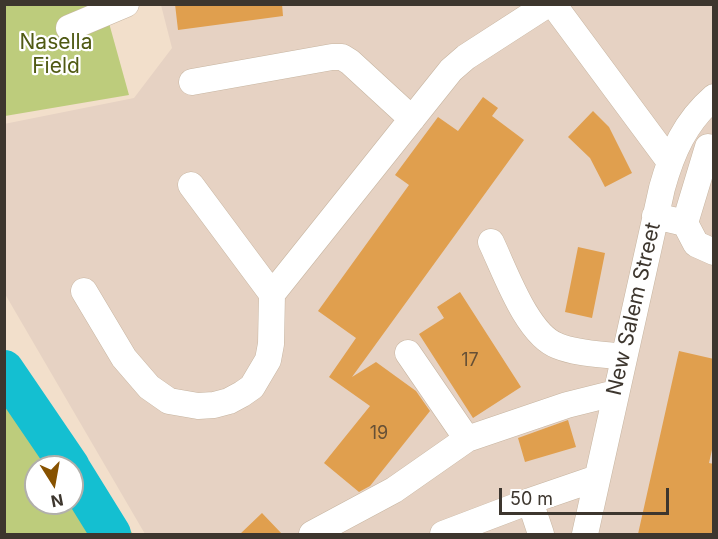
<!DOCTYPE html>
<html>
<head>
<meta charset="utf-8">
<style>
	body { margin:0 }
	#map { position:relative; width:718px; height:539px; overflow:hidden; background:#f2dfcb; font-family:Inter,sans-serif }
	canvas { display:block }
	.frame { position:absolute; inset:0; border:6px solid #3d362e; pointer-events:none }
	.north { position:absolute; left:24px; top:455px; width:60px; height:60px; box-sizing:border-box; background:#fff; border:2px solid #b1afab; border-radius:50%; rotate:169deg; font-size:16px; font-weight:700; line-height:24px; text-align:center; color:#3d362e }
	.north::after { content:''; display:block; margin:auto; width:21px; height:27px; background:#875200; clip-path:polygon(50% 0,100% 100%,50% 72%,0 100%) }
	.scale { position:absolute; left:499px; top:488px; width:170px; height:27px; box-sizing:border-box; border:3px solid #3d362e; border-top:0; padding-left:8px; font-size:18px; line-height:21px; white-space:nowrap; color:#3d362e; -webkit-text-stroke:4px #fff; paint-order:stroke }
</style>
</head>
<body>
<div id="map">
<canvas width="718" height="539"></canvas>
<div class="frame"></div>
<div class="north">N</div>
<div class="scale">50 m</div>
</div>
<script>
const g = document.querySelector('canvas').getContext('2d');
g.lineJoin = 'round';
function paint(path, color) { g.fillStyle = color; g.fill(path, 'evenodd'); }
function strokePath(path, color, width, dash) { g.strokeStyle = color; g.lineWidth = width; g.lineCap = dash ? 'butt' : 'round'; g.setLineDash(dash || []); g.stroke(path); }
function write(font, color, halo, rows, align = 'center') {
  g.font = font + ' Inter,sans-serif'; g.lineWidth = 4.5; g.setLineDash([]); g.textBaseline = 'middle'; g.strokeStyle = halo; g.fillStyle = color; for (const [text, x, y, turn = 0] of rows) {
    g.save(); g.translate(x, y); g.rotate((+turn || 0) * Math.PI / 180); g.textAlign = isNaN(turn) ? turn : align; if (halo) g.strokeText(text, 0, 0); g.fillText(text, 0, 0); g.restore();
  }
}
const industrial = new Path2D(`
	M161,5H713V534H145L5,294L4,124L134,98L172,48Z`);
const green = new Path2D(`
	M5,5H104L129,95L5,116Z
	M5,355L133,534H5ZM36,467H72V503H36Z`);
const river = new Path2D(`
	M4,370L70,467
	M72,471L111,534`);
const building = new Path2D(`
	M175,4H282L283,16L178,30Z
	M483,97L498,108L492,116L524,140L352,377L376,362L416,391L430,411L370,486L359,492L324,463L370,406L329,377L356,338L318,311L409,185L395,175L438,117L458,131Z
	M593,111L609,127L632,173L605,187L590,158L568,137Z
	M578,247L605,253L592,318L565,312Z
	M460,292L521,387L473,418L419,334L444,318L437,307Z
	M679,351L714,359V441L709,463L714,464V534H638Z
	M568,420L576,447L525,462L518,438Z
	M262,513L282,534H240Z`);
const minor = new Path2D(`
	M553,4L670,162
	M69,28L126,4
	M192,82L332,57H342L350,62L412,119
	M191,185L272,294
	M655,216L685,223L708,147
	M685,223L696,244L714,252
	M491,242C505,271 527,335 558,346C578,354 602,354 623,357
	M84,291L124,358L149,387L169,401L198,406L214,405L229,401L242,394L252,387L268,360L271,344L272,294L451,70L466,57L548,4
	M408,353L467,439
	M312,534L394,490L467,439L567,405L615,393
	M443,534L530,501
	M541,534L530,501L597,478
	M585,534L662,188C672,152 685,122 714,97`);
const numberNames = [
	["17",470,361],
	["19",379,434]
];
const parkNames = [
	["Nasella",56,43],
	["Field",56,67]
];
const streetNames = [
	["New Salem Street",634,309,-77]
];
paint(industrial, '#e6d2c3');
paint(green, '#bdcc7c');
strokePath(river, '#14bfd1', 40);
paint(building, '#e09f4e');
strokePath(minor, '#c7b5a1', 27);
strokePath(minor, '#fff', 26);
write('18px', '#665036', null, numberNames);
write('21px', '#505a14', '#fff', parkNames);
write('21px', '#3d362e', '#fff', streetNames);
</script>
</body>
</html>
